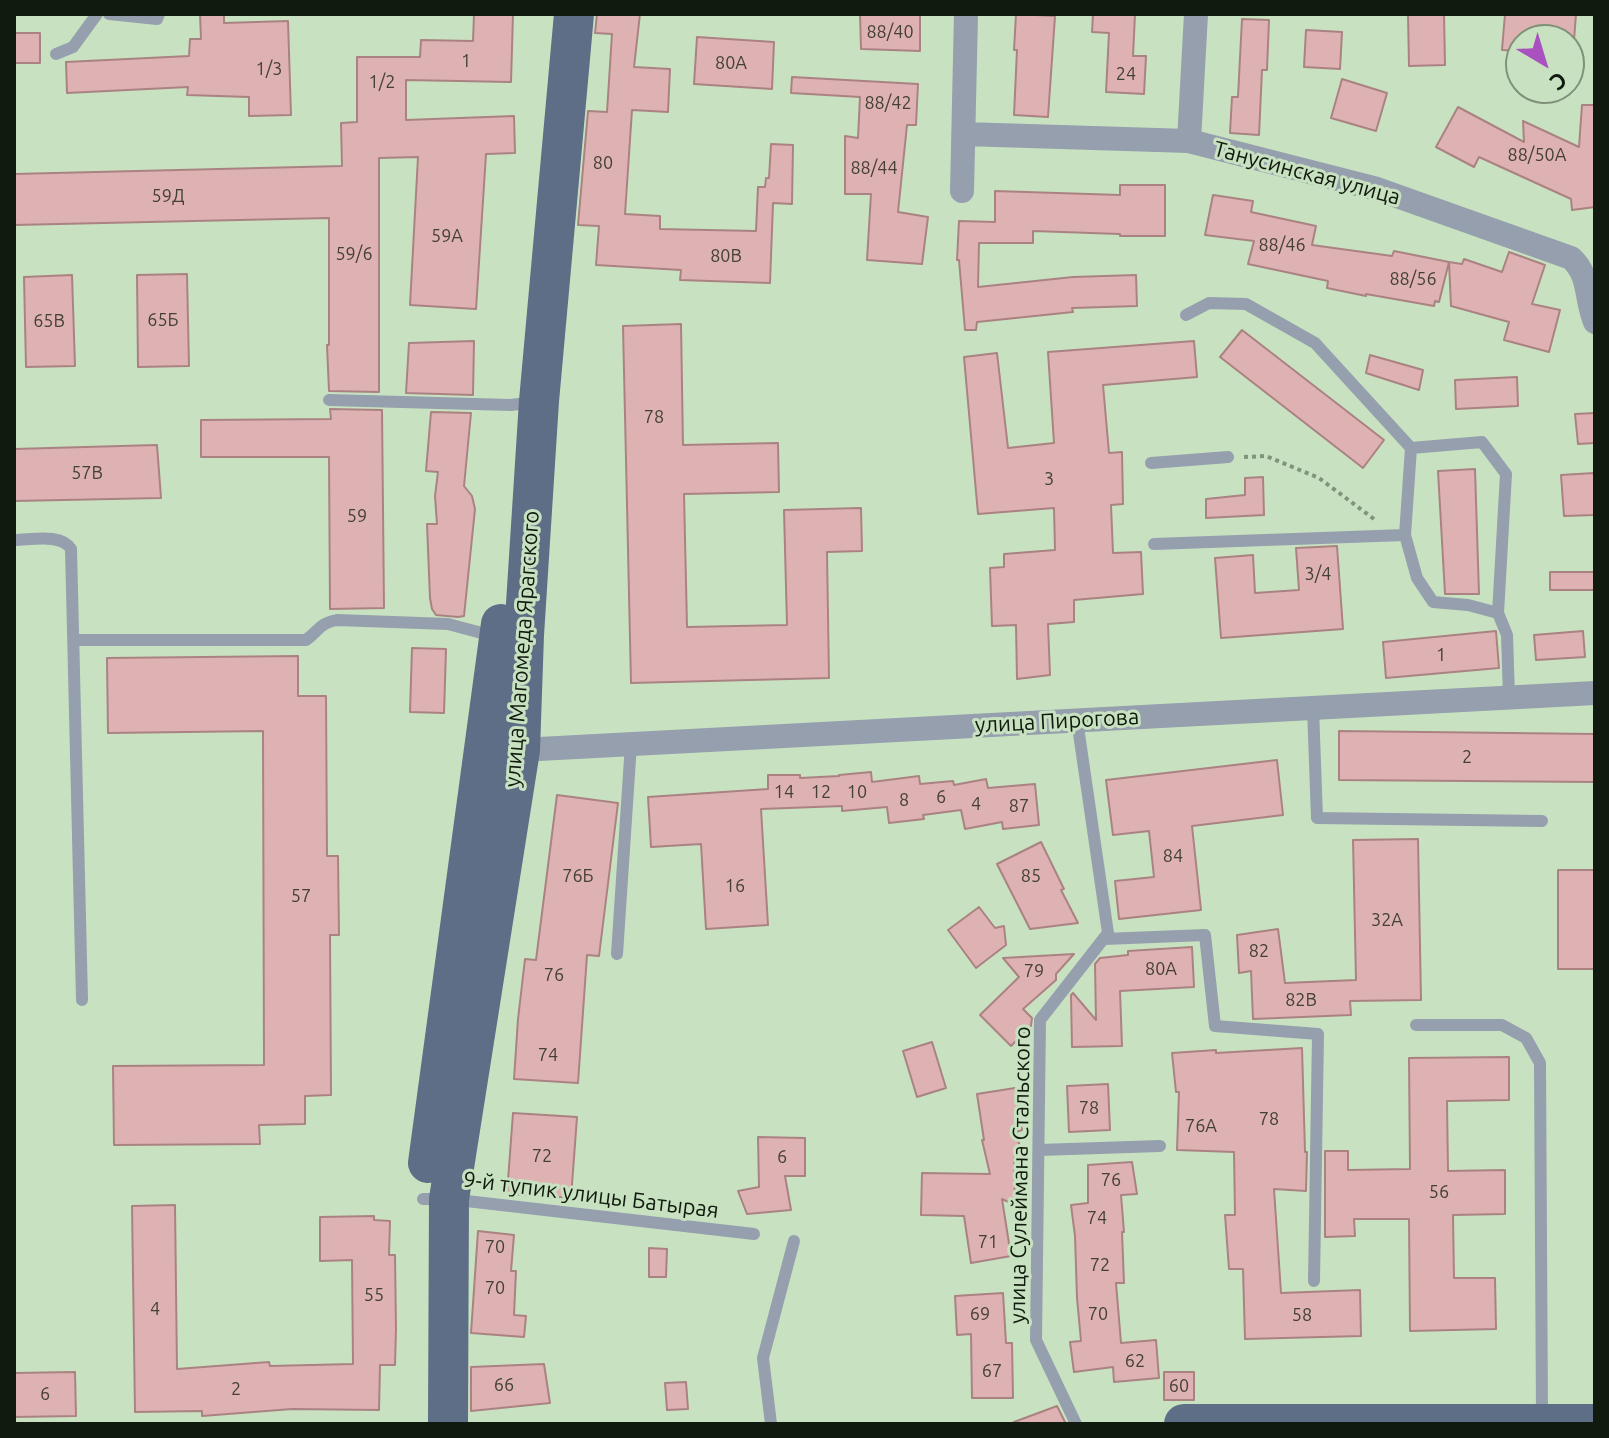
<!DOCTYPE html>
<html>
<head>
<meta charset="utf-8">
<style>
	body { margin:0 }
	#map { position:relative; width:1609px; height:1438px; overflow:hidden; background:#c8e2c1; font-family:Ubuntu,sans-serif }
	canvas { display:block }
	.frame { position:absolute; inset:0; border:16px solid #111a0e; pointer-events:none }
	.north { position:absolute; left:1505px; top:24px; width:80px; height:80px; box-sizing:border-box; background:#c8e2c1; border:2px solid #7f9279; border-radius:50%; rotate:142deg; font-size:22px; font-weight:700; line-height:32px; text-align:center; color:#111a0e }
	.north::after { content:''; display:block; margin:auto; width:28px; height:36px; background:#a851bf; clip-path:polygon(50% 0,100% 100%,50% 72%,0 100%) }
</style>
</head>
<body>
<div id="map">
<canvas width="1609" height="1438"></canvas>
<div class="frame"></div>
<div class="north">С</div>
</div>
<script>
const g = document.querySelector('canvas').getContext('2d');
g.lineJoin = 'round';
function paint(path, color) { g.fillStyle = color; g.fill(path, 'evenodd'); }
function strokePath(path, color, width, dash) { g.strokeStyle = color; g.lineWidth = width; g.lineCap = dash ? 'butt' : 'round'; g.setLineDash(dash || []); g.stroke(path); }
function write(font, color, halo, rows, align = 'center') {
  g.font = font + ' Ubuntu,sans-serif'; g.lineWidth = 6; g.setLineDash([]); g.textBaseline = 'middle'; g.strokeStyle = halo; g.fillStyle = color; for (const [text, x, y, turn = 0] of rows) {
    g.save(); g.translate(x, y); g.rotate((+turn || 0) * Math.PI / 180); g.textAlign = isNaN(turn) ? turn : align; if (halo) g.strokeText(text, 0, 0); g.fillText(text, 0, 0); g.restore();
  }
}
const building = new Path2D(`
	M200,14H224V23L288,21L291,115L249,116V97L187,95L188,87L67,93L66,62L189,56L190,39H201Z
	M474,14H513L511,82L406,80V120L514,116L515,153L486,154L476,309L410,305L418,157L379,158V392L329,391L327,345H329V218L14,225V174L342,166L341,123L357,122V57H420L421,40L473,41Z
	M597,14H640L634,67L670,69L668,112L632,110L625,214L660,216V229L756,231L758,187H765L766,178H769L771,144L793,145L792,204L773,203L770,283L680,280L681,270L596,265L599,226L578,225L588,111L607,112L612,34L595,33Z
	M860,14H920V51L861,49Z
	M1016,14L1055,16L1048,117L1014,115L1017,50H1014Z
	M1093,14H1135L1133,56H1146L1144,94L1106,92L1109,33L1092,32Z
	M1408,14H1444L1445,65L1409,66Z
	M1505,14H1576L1574,40H1521V51L1502,50Z
	M1242,19L1269,20L1267,70H1262L1259,135L1230,133L1232,97H1238Z
	M1306,30L1342,32L1340,69L1304,67Z
	M15,33H40V63H15Z
	M697,37L774,42L772,89L694,84Z
	M792,77L918,84L916,125H907L898,212L928,217L922,264L867,260L871,194H845V136L858,138L860,97L791,93Z
	M1342,79L1387,93L1376,131L1331,118Z
	M1582,105H1595V207L1572,210L1571,199L1479,157L1474,167L1436,147L1458,107L1524,142L1523,121L1579,147Z
	M1120,185H1165V236H1120V234L1033,231V243H979L978,287L1073,277L1136,275L1137,306L1072,308L1073,312L977,322L976,330H965L959,260H957L959,221L995,222V191L1120,195Z
	M1213,195L1253,201L1251,212L1316,226L1312,245L1392,256L1394,251L1449,262L1439,302L1435,301L1434,306L1366,294V296L1327,288L1328,281L1248,264L1254,241L1205,235Z
	M1509,252L1545,265L1532,304L1560,310L1549,352L1504,340L1509,322L1451,306L1449,262L1462,264L1464,259L1502,272Z
	M187,274L189,366L138,367L137,275Z
	M72,275L75,366L26,367L24,277Z
	M681,324L683,445L778,443L779,492L684,494L687,627L787,625L784,510L861,508L862,551L827,552L829,678L631,683L623,326Z
	M1242,330L1384,440L1363,468L1220,357Z
	M474,341L473,395L406,393L409,343Z
	M1194,341L1197,377L1103,385L1109,453L1122,452L1123,504L1111,505L1113,553L1141,552L1143,594L1074,600V622L1048,624L1050,675L1017,679L1016,625L992,626L990,568L1004,567V554L1055,550L1054,508L978,514L964,357L997,353L1008,448L1054,443L1048,352Z
	M1370,355L1423,370L1419,390L1366,373Z
	M1517,377L1518,406L1456,409L1455,380Z
	M330,409L382,410L384,608L330,609L329,457H201V420L331,419Z
	M431,412L471,413L464,486L472,496L475,509L464,616L458,617L436,615L432,609L430,598L427,524H437L435,496L438,472L426,471Z
	M1595,413V443L1578,444L1575,414Z
	M157,445L161,498L14,501V449Z
	M1475,469L1479,594H1445L1438,471Z
	M1594,473L1595,515L1564,516L1561,475Z
	M1263,477L1264,515L1206,518V499L1245,495V478Z
	M1337,546L1343,629L1221,638L1215,558L1253,555L1255,593L1299,590L1296,548Z
	M1550,572H1595V590H1550Z
	M1496,631L1499,668L1386,678L1383,642Z
	M1583,631L1585,657L1536,660L1534,635Z
	M412,648L446,649L444,713L410,712Z
	M298,656V696H326L327,856H338L339,935H330L331,1095L305,1096V1124L259,1125L260,1144L114,1145L113,1066L264,1065L263,731L108,733L107,658Z
	M1339,731L1595,734V782L1339,780Z
	M1277,760L1283,815L1192,826L1201,910L1119,919L1115,881L1154,877L1149,831L1113,835L1106,780Z
	M871,772L872,782L919,776L920,784L953,781L954,785L986,779L988,788L1035,784L1039,825L1003,829L1002,822L965,829L961,810L923,815L924,819L889,823L887,807L842,811V806L761,809L768,925L706,929L701,844L651,847L648,797L768,789V775H800V778L839,776V775Z
	M557,795L618,803L599,956L587,955L578,1083L514,1079L518,1019L525,959L536,960Z
	M1418,839L1421,1000L1350,1001L1351,1015L1253,1019L1251,971L1239,973L1237,935L1278,929L1285,983L1356,980L1353,840Z
	M1041,842L1064,889L1061,890L1078,923L1030,929L997,864Z
	M1558,870H1595V969H1558Z
	M979,907L995,928L1004,926L1006,945L976,968L948,930Z
	M1192,947L1194,987L1120,991L1122,1046L1072,1047L1071,995L1073,993L1096,1020L1095,964L1100,958L1128,955V951Z
	M1074,954L1056,974V980L1023,1009L1032,1018L1031,1026L1011,1046L980,1015L1019,977L1003,958Z
	M932,1042L946,1088L917,1097L903,1051Z
	M1302,1048L1305,1152H1307L1306,1191L1274,1189L1281,1293L1360,1290L1361,1336L1245,1339L1243,1269H1229L1225,1215H1235L1234,1152L1177,1150L1179,1092H1176L1172,1053L1216,1050V1053Z
	M1509,1057V1100L1447,1101L1448,1171L1505,1170V1214L1453,1215L1454,1278H1495L1496,1329L1410,1331L1409,1219H1354L1355,1236L1325,1237V1151H1348V1170L1410,1169L1409,1058Z
	M1108,1084L1110,1130L1069,1132L1067,1086Z
	M1015,1088L1022,1130L1016,1132L1022,1155L1014,1157L1015,1205L1002,1199L1011,1256L971,1263L964,1216L921,1215L922,1173L990,1174L982,1140H984L977,1094Z
	M513,1113L577,1117L571,1198L507,1194Z
	M758,1137L805,1138V1176H785L791,1210L747,1214L738,1191L759,1187Z
	M1132,1162L1137,1194L1121,1195L1124,1232H1122L1124,1283H1116L1121,1343L1156,1340L1159,1378L1114,1382L1113,1367L1074,1372L1070,1342L1081,1341L1077,1298L1075,1236L1071,1205L1088,1203V1165Z
	M175,1205L177,1369L269,1362L270,1366L353,1364L352,1260L320,1261V1217L374,1216V1220L390,1221L389,1255H395L396,1329L395,1365H380L379,1410L292,1409L202,1416V1411L135,1412L132,1206Z
	M478,1231L514,1235L511,1271H516L514,1315L526,1316L524,1337L471,1333Z
	M649,1248L667,1249L666,1277H649Z
	M1003,1293L1006,1343H1012L1013,1398H972L971,1334L957,1335L955,1296Z
	M544,1364L550,1403L471,1411V1367Z
	M75,1372L76,1416L14,1417V1373Z
	M1164,1372H1194V1400H1164Z
	M686,1382L688,1409L667,1410L665,1383Z
	M1057,1406L1066,1424H1014V1422Z`);
const path = new Path2D(`
	M1244,457L1266,456L1319,478L1374,519`);
const lane = new Path2D(`
	M109,14L157,19L159,14
	M56,54L73,47L97,14
	M1186,315L1209,303L1246,304L1315,343L1411,448
	M329,400L511,405L535,402
	M1151,463L1228,457
	M14,540C31,540 61,533 71,549L82,1000
	M1154,544L1405,535
	M1498,613L1506,474L1482,442L1411,448L1405,535L1417,578L1433,602L1468,605L1498,613L1507,635L1509,697
	M74,640H306C320,630 318,624 337,620L448,624L493,636
	M1313,708L1317,818L1542,821
	M1104,939L1205,935L1215,1026L1318,1034L1314,1281
	M617,954L631,744
	M1416,1025H1502L1526,1038L1540,1063L1542,1417
	M1039,1150L1160,1146
	M423,1199H449L754,1234
	M771,1424L763,1358L794,1241
	M1076,1424L1036,1340L1040,1020L1108,933L1077,720`);
const street = new Path2D(`
	M964,134L1189,141L1377,189L1571,258C1591,276 1585,299 1595,322
	M1189,141L1196,14
	M962,191L966,14
	M520,750L1595,693`);
const primary = new Path2D(`
	M428,1163L501,624
	M448,1424L449,1199L520,750L524,635L539,401L574,14
	M1184,1424H1595`);
const numberNames = [
	["88/40",890,32],
	["1",466,61],
	["80А",731,63],
	["1/3",269,69],
	["24",1126,74],
	["1/2",382,82],
	["88/42",888,103],
	["88/50А",1537,155],
	["80",603,163],
	["88/44",874,168],
	["59Д",168,196],
	["59А",447,236],
	["88/46",1282,245],
	["59/6",354,254],
	["80В",726,256],
	["88/56",1413,279],
	["65Б",163,320],
	["65В",49,321],
	["78",654,417],
	["57В",87,473],
	["3",1049,479],
	["59",357,516],
	["3/4",1318,574],
	["1",1441,655],
	["2",1467,757],
	["14",784,792],
	["12",821,792],
	["10",857,792],
	["6",941,797],
	["8",904,800],
	["4",976,804],
	["87",1019,806],
	["84",1173,856],
	["76Б",578,876],
	["85",1031,876],
	["16",735,886],
	["57",301,896],
	["32А",1387,920],
	["82",1259,951],
	["80А",1161,969],
	["79",1034,971],
	["76",554,975],
	["82В",1301,1000],
	["74",548,1055],
	["78",1089,1108],
	["78",1269,1119],
	["76А",1201,1126],
	["72",542,1156],
	["6",782,1157],
	["76",1111,1180],
	["56",1439,1192],
	["74",1097,1218],
	["71",988,1242],
	["70",495,1247],
	["72",1100,1265],
	["70",495,1288],
	["55",374,1295],
	["4",155,1309],
	["69",980,1314],
	["70",1098,1314],
	["58",1302,1315],
	["62",1135,1361],
	["67",992,1371],
	["66",504,1385],
	["60",1179,1386],
	["2",236,1389],
	["6",45,1394]
];
const streetNames = [
	["Танусинская улица",1307,173,15],
	["улица Магомеда Ярагского",522,649,-86],
	["улица Пирогова",1057,721,-3],
	["улица Сулеймана Стальского",1020,1175,-89],
	["9-й тупик улицы Батырая",591,1195,7]
];
paint(building, '#deb2b2');
strokePath(building, '#ab8282', 2);
strokePath(path, '#81947b', 4, [4, 4]);
strokePath(lane, '#959fad', 12);
strokePath(street, '#959fad', 24);
strokePath(primary, '#5e6e86', 40);
write('18px', '#444037', null, numberNames);
write('22px', '#111a0e', '#c8e2c1', streetNames);
</script>
</body>
</html>
